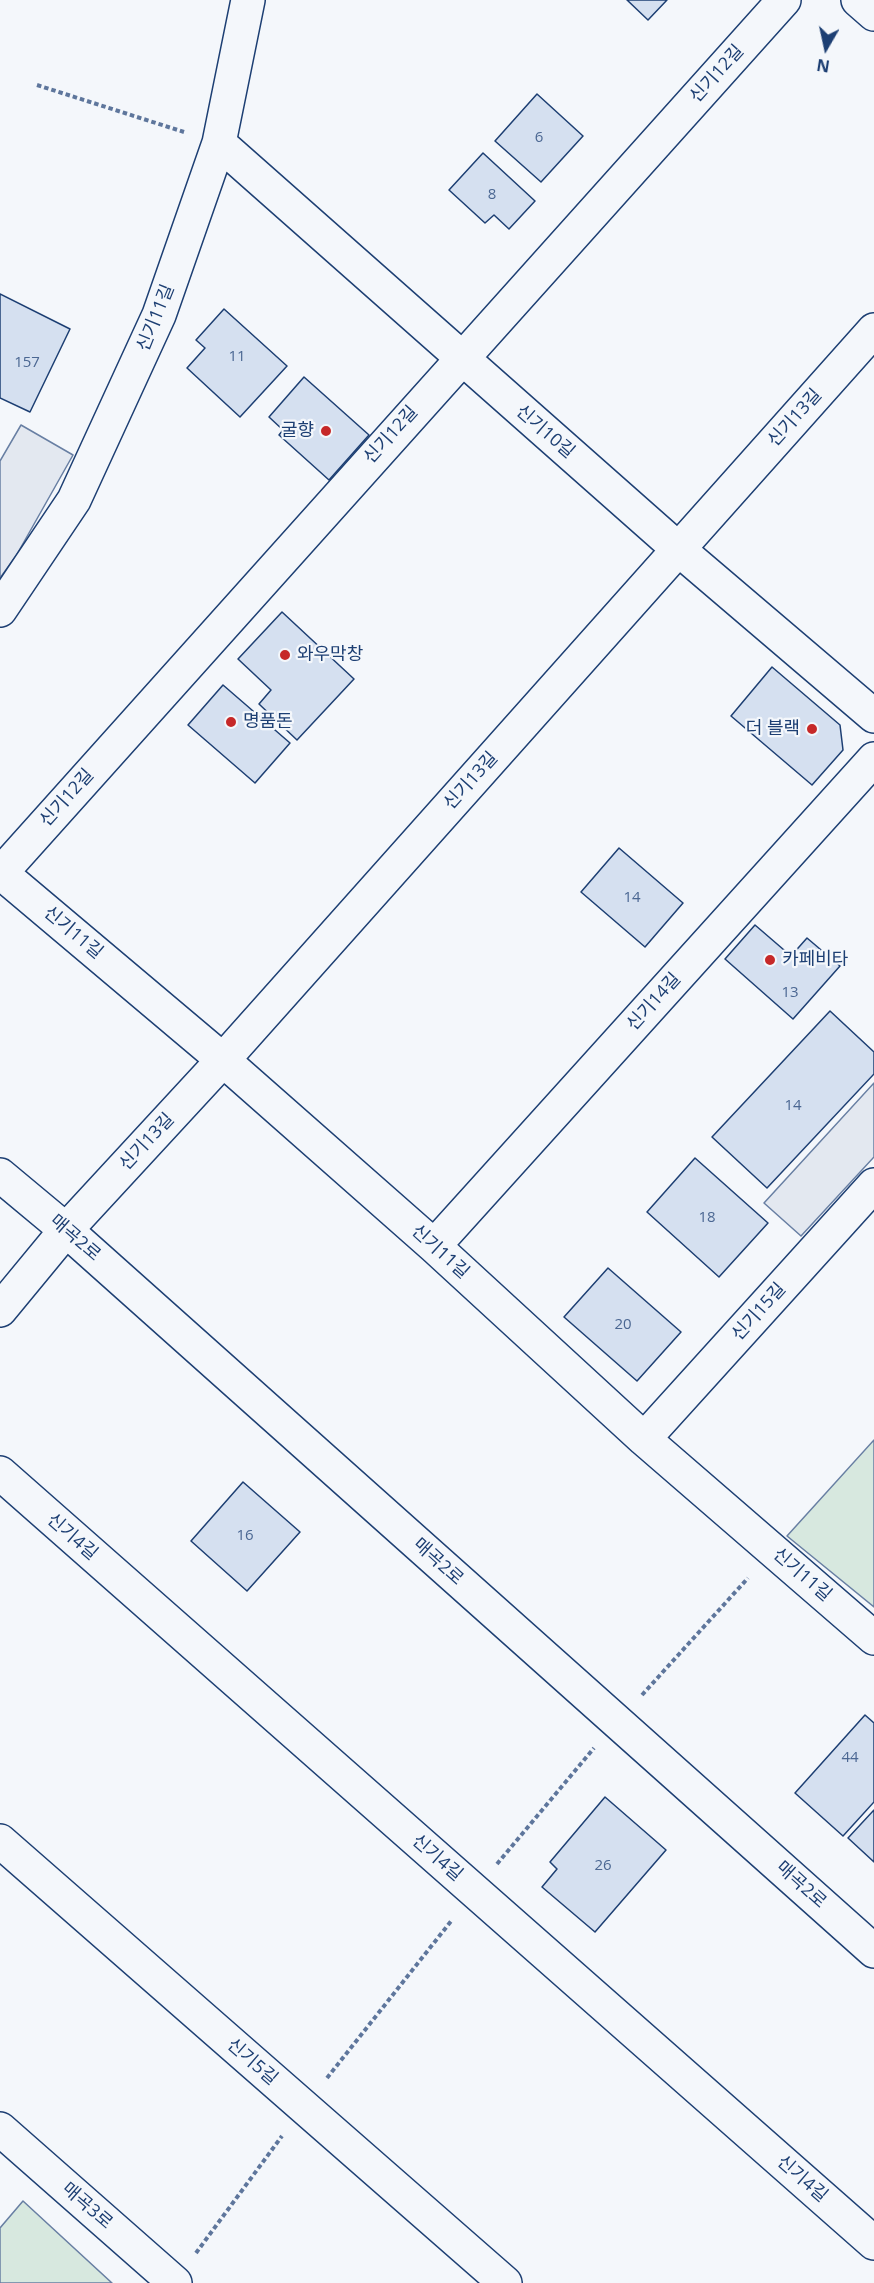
<!DOCTYPE html>
<html>
<head>
<meta charset="utf-8">
<style>
	body { margin:0 }
	#map { position:relative; width:874px; height:2283px; overflow:hidden; background:#f4f7fb; font-family:"Open Sans",sans-serif }
	canvas { display:block }
	.north { position:absolute; left:796px; top:18px; width:60px; height:60px; -webkit-text-stroke:4px #f4f7fb; paint-order:stroke; rotate:189deg; font-size:16px; font-weight:700; line-height:24px; text-align:center; color:#1d3f73 }
	.north::after { content:''; display:block; margin:auto; width:21px; height:27px; background:#1d3f73; clip-path:polygon(50% 0,100% 100%,50% 72%,0 100%) }
</style>
</head>
<body>
<div id="map">
<canvas width="874" height="2283"></canvas>
<div class="north">N</div>
</div>
<script>
const g = document.querySelector('canvas').getContext('2d');
g.lineJoin = 'round';
function paint(path, color) { g.fillStyle = color; g.fill(path, 'evenodd'); }
function strokePath(path, color, width, dash) { g.strokeStyle = color; g.lineWidth = width; g.lineCap = dash ? 'butt' : 'round'; g.setLineDash(dash || []); g.stroke(path); }
function write(font, color, halo, rows, align = 'center') {
  g.font = font + ' "Open Sans","Noto Sans KR",sans-serif'; g.lineWidth = 4.5; g.setLineDash([]); g.textBaseline = 'middle'; g.strokeStyle = halo; g.fillStyle = color; for (const [text, x, y, turn = 0] of rows) {
    g.save(); g.translate(x, y); g.rotate((+turn || 0) * Math.PI / 180); g.textAlign = isNaN(turn) ? turn : align; if (halo) g.strokeText(text, 0, 0); g.fillText(text, 0, 0); g.restore();
  }
}
const green = new Path2D(`
	M874,1440V1607L787,1536Z
	M23,2201L112,2283H0V2228Z`);
const parking = new Path2D(`
	M21,425L73,455L16,556L0,578V461Z
	M874,1083V1157L801,1236L764,1203Z`);
const building = new Path2D(`
	M627,0H667L648,20Z
	M537,94L583,136L541,182L495,141Z
	M483,153L535,201L509,229L494,215L485,223L449,190Z
	M0,294L70,329L30,412L0,398Z
	M224,309L287,366L240,417L187,368L205,348L196,340Z
	M304,377L369,435L329,480L279,435L283,430L269,417Z
	M282,612L354,679L297,740L259,704L271,690L238,659Z
	M772,667L840,725L843,750L812,785L731,716Z
	M223,685L290,743L255,783L188,725Z
	M619,848L683,903L645,947L581,892Z
	M755,925L791,956L807,938L840,966L793,1019L725,959Z
	M830,1011L874,1052V1074L767,1188L712,1137Z
	M695,1158L768,1223L719,1277L647,1212Z
	M608,1268L681,1332L637,1381L564,1317Z
	M243,1482L300,1532L247,1591L191,1541Z
	M865,1715L874,1723V1802L843,1836L795,1793Z
	M605,1797L666,1850L595,1932L542,1887L557,1869L550,1862Z
	M874,1810V1862L848,1838Z`);
const path = new Path2D(`
	M37,85L184,132
	M642,1695L748,1578
	M497,1864L594,1748
	M327,2078L452,1920
	M196,2253L282,2136`);
const minor = new Path2D(`
	M858,0L874,14
	M219,143L677,548L874,716
	M0,610L74,500L159,315L219,143L248,0
	M0,872L223,1060L434,1246L644,1439L874,1638
	M1,873L784,0
	M0,1175L66,1230L874,1951
	M434,1246L874,759
	M0,1310L66,1230L223,1060L874,330
	M644,1439L874,1185
	M0,1473L874,2243
	M0,1841L505,2283
	M0,2129L175,2283`);
const markers = [
	[326,431,6,"#c62828"],
	[285,655,6,"#c62828"],
	[231,722,6,"#c62828"],
	[812,729,6,"#c62828"],
	[770,960,6,"#c62828"]
];
const numberNames = [
	["6",539,138],
	["8",492,195],
	["11",237,357],
	["157",27,363],
	["14",632,898],
	["13",790,993],
	["14",793,1106],
	["18",707,1218],
	["20",623,1325],
	["16",245,1536],
	["44",850,1758],
	["26",603,1866]
];
const streetNames = [
	["신기12길",717,74,-48],
	["신기11길",156,318,-68],
	["신기13길",795,418,-48],
	["신기10길",545,432,41],
	["신기12길",391,435,-48],
	["신기13길",471,781,-48],
	["신기12길",67,798,-48],
	["신기11길",73,933,40],
	["신기14길",654,1002,-48],
	["신기13길",147,1142,-47],
	["매곡2로",75,1238,41],
	["신기11길",440,1252,42],
	["신기15길",759,1312,-48],
	["신기4길",72,1537,41],
	["매곡2로",438,1562,42],
	["신기11길",802,1575,41],
	["신기4길",437,1858,41],
	["매곡2로",801,1885,42],
	["신기5길",252,2062,41],
	["신기4길",802,2179,41],
	["매곡3로",87,2206,41]
];
const poiNames = [
	["굴향",314,431,"right"],
	["와우막창",297,655],
	["명품돈",243,722],
	["더 블랙",800,729,"right"],
	["카페비타",782,960]
];
paint(green, '#d7e8df');
strokePath(green, '#687fa3', 1.5);
paint(parking, '#e3e8f0');
strokePath(parking, '#687fa3', 1.5);
paint(building, '#d5e0f0');
strokePath(building, '#1d3f73', 1.5);
strokePath(minor, '#1d3f73', 36);
strokePath(path, '#5e769c', 4, [4.5, 3]);
strokePath(minor, '#f4f7fb', 33);
for (const [x, y, r, color] of markers) { const dot = new Path2D(); dot.arc(x, y, r, 0, 2 * Math.PI); g.fillStyle = color; g.fill(dot); strokePath(dot, '#f4f7fb', 2); }
write('15px', '#4b6792', null, numberNames);
write('18px', '#1d3f73', '#f4f7fb', streetNames);
write('18px', '#1d3f73', '#f4f7fb', poiNames, 'left');
</script>
</body>
</html>
